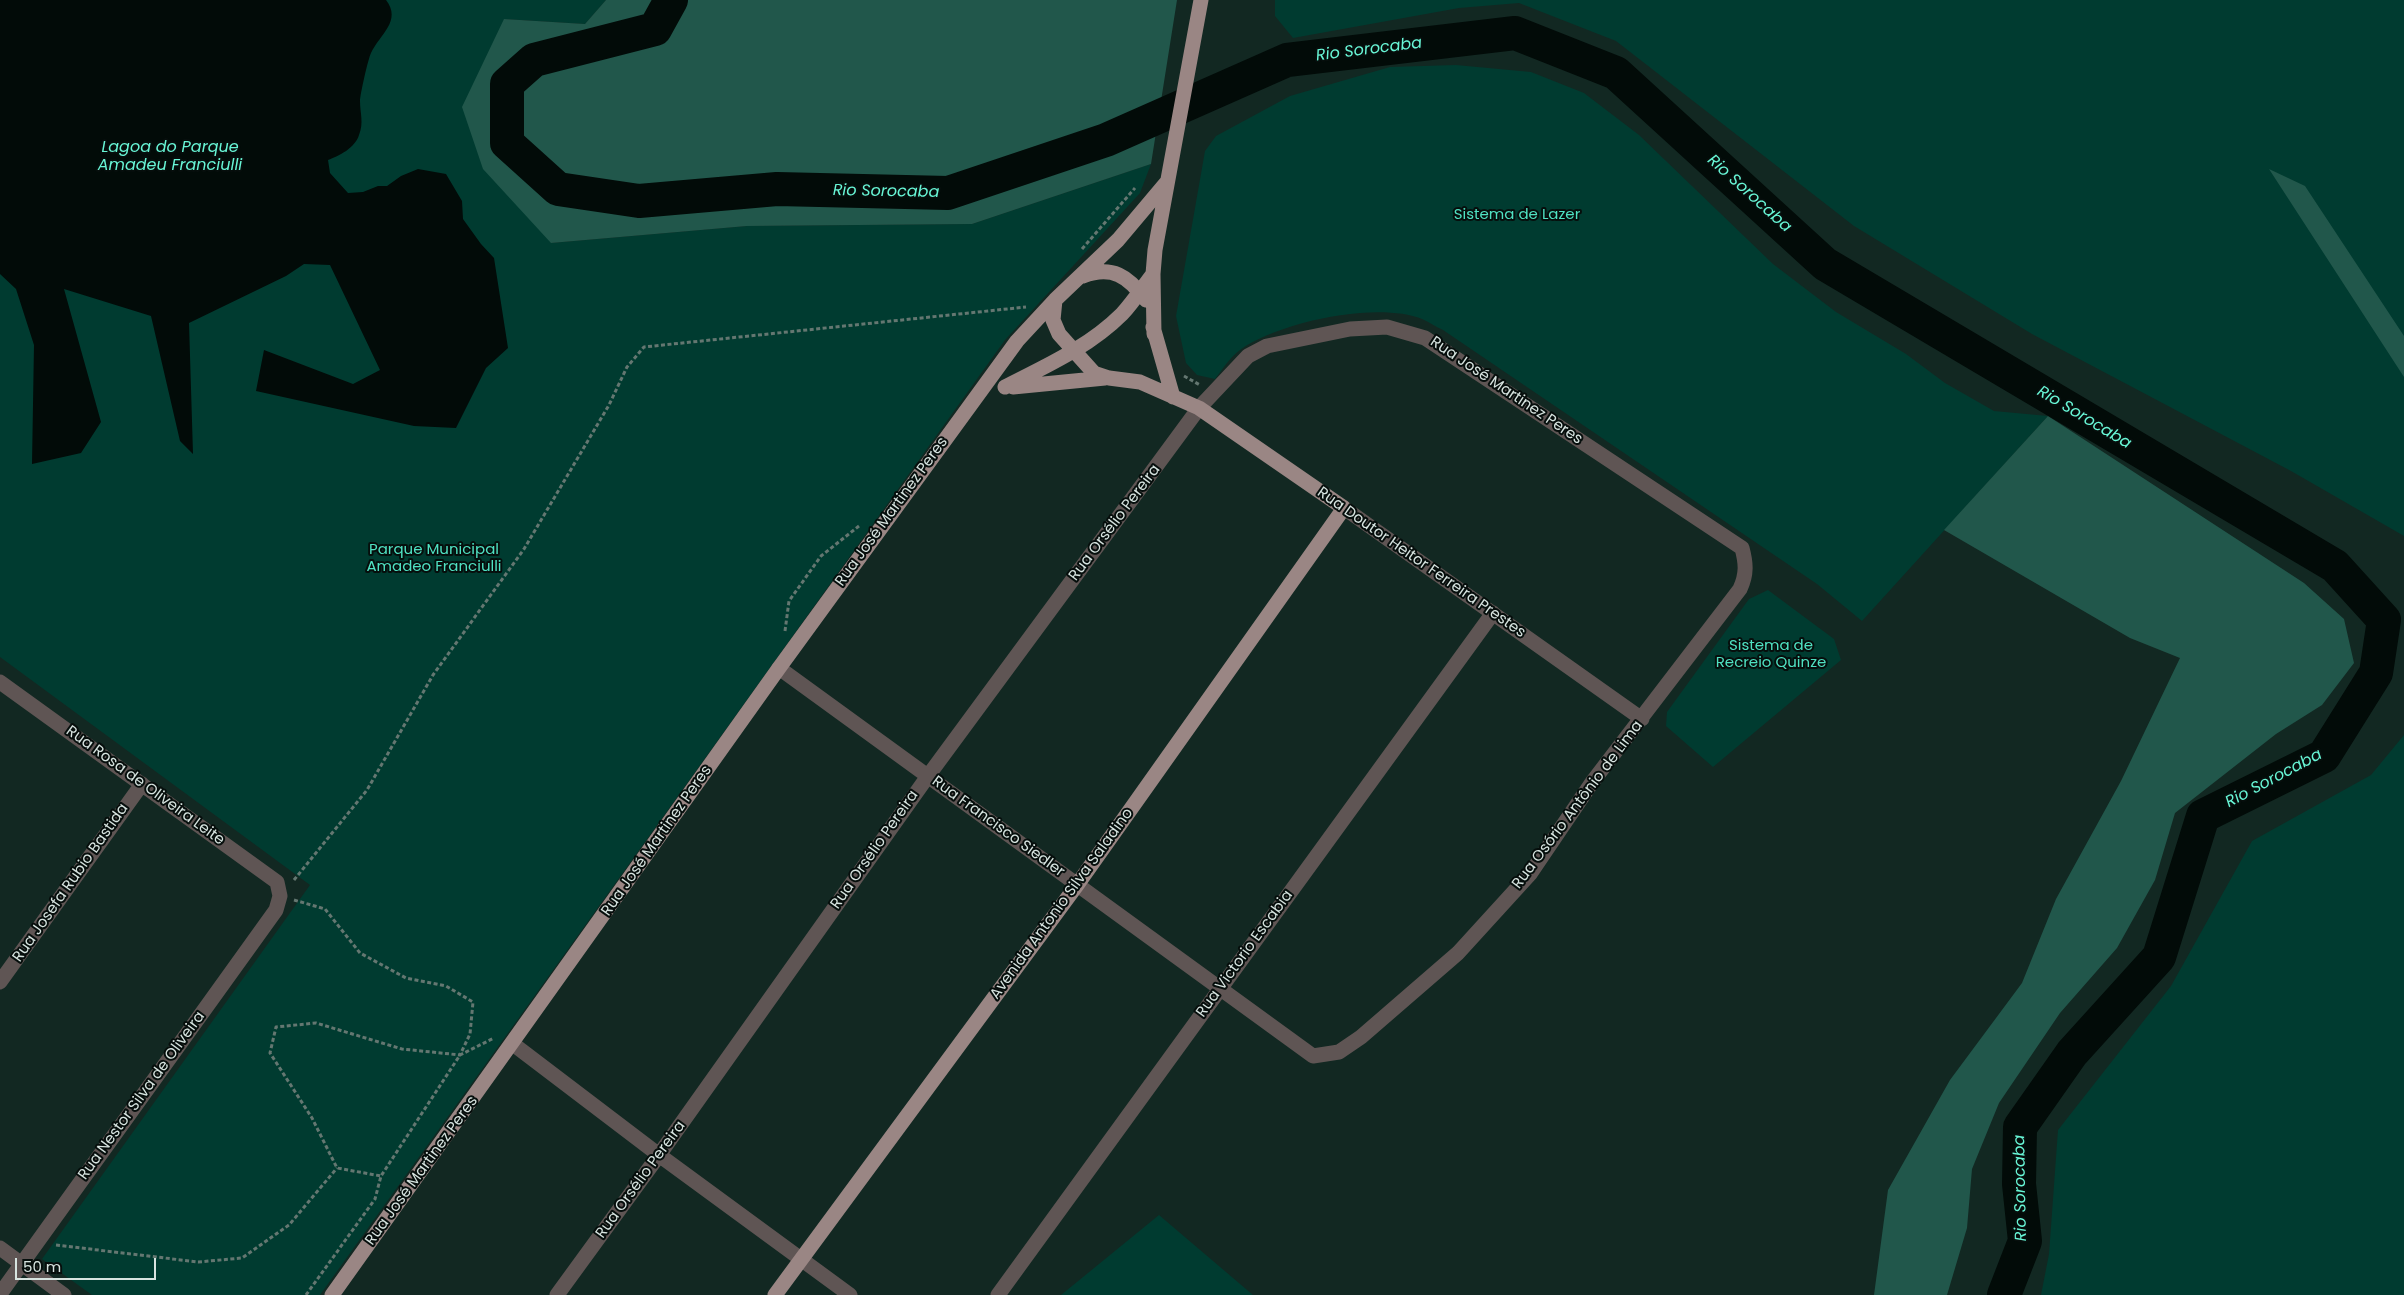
<!DOCTYPE html>
<html>
<head>
<meta charset="utf-8">
<style>
	body { margin:0 }
	#map { position:relative; width:2404px; height:1295px; overflow:hidden; background:#122822; font-family:Poppins,sans-serif }
	canvas { display:block }
	.scale { position:absolute; left:15px; top:1258px; width:141px; height:22px; box-sizing:border-box; border:2px solid #d7e4e0; border-top:0; padding-left:6px; font-size:15px; line-height:18px; white-space:nowrap; color:#d7e4e0; -webkit-text-stroke:4px #060e0c; paint-order:stroke }
</style>
</head>
<body>
<div id="map">
<canvas width="2404" height="1295"></canvas>
<div class="scale">50 m</div>
</div>
<script>
const g = document.querySelector('canvas').getContext('2d');
g.lineJoin = 'round';
function paint(path, color) { g.fillStyle = color; g.fill(path, 'evenodd'); }
function strokePath(path, color, width, dash) { g.strokeStyle = color; g.lineWidth = width; g.lineCap = dash ? 'butt' : 'round'; g.setLineDash(dash || []); g.stroke(path); }
function write(font, color, halo, rows, align = 'center') {
  g.font = font + ' Poppins,sans-serif'; g.lineWidth = 4; g.setLineDash([]); g.textBaseline = 'middle'; g.strokeStyle = halo; g.fillStyle = color; for (const [text, x, y, turn = 0] of rows) {
    g.save(); g.translate(x, y); g.rotate((+turn || 0) * Math.PI / 180); g.textAlign = isNaN(turn) ? turn : align; if (halo) g.strokeText(text, 0, 0); g.fillText(text, 0, 0); g.restore();
  }
}
const green = new Path2D(`
	M0,0H606L585,24L504,19L551,243L747,226L972,224L1151,164L1140,193L1005,340L320,1295H92L42,1259L310,885L0,657Z
	M1275,0H2404V536L2291,471L2032,334L1854,226L1616,41L1519,3L1459,8L1293,38L1275,16Z
	M1456,65L1531,72L1584,93L1639,135L1773,264L1836,312L1906,354L1945,383L1994,411L2048,416L1862,621L1817,584L1443,330C1436,327 1429,322 1422,319C1377,301 1279,322 1240,350C1230,357 1222,370 1215,379L1197,375L1186,363L1176,316L1205,151L1216,136L1290,96L1390,67Z
	M1768,590L1834,639L1841,660L1713,767L1666,726L1667,712L1749,599Z
	M2404,735V1295H2041L2049,1254L2058,1130L2171,986L2252,841L2371,775Z
	M1159,1215L1253,1295H1061Z`);
const forest = new Path2D(`
	M606,0H1177L1151,164L972,224L747,226L551,243L483,169L462,107L504,19L585,24Z
	M2269,169L2305,186L2404,336V377Z
	M2048,416L2304,583L2344,619L2354,663L2322,705L2276,734L2175,813L2155,880L2117,948L2060,1013L1999,1103L1972,1169L1967,1228L1947,1295H1874L1888,1190L1950,1080L2022,983L2056,899L2121,781L2180,658L2130,638L1944,530Z`);
const water = new Path2D(`
	M0,0H386C402,21 380,34 371,53C368,59 360,95 360,101C360,113 364,123 359,135C355,148 339,156 328,160L330,173L348,193L363,192L378,186H387L401,176L418,169L446,174L462,201L463,219L481,244L494,258L508,348L486,368L456,428L414,426L256,391L264,350L353,384L380,370L330,265L304,264L286,276L189,323L193,454L180,441L151,316L64,289L101,422L81,453L32,464L34,345L16,289L0,274Z`);
const river = new Path2D(`
	M671,0L655,29L534,60L507,84V143L558,189L639,201L777,189L948,193L1106,140L1287,60L1515,33L1616,73L1825,264L2335,566L2384,620L2376,673L2324,756L2203,816L2159,957L2072,1053L2020,1127L2019,1184L2025,1241L2004,1295`);
const path = new Path2D(`
	M1082,249L1135,188
	M1184,376L1200,385
	M785,631L789,601L821,556L859,526
	M294,880L367,790L433,675L524,549L609,405L627,367L644,347L1026,307
	M294,900L325,909L360,953L406,978L446,986L473,1002L470,1034L460,1055L402,1049L316,1023L276,1027L270,1053L312,1118L337,1168L381,1176
	M56,1245L198,1262L242,1258L289,1225L337,1168
	M306,1295L375,1199L381,1176L460,1055L494,1038`);
const minor = new Path2D(`
	M1344,508L1642,719
	M0,682L277,882L280,896L276,910L0,1294
	M0,982L142,784
	M513,1044L659,1155L850,1295
	M0,1248L64,1295
	M557,1295L659,1155L928,776L1199,408L1248,356L1267,346L1350,329L1387,327L1425,338L1742,548C1746,563 1747,574 1740,589L1593,781L1530,874L1458,953L1361,1037L1339,1052L1313,1056L779,668
	M998,1295L1493,613`);
const major = new Path2D(`
	M1083,276C1112,265 1128,276 1146,300
	M1153,327L1173,397
	M1154,334L1153,274L1155,250L1201,0
	M1005,387C1046,366 1089,347 1122,314C1133,302 1143,287 1153,274
	M1013,387L1105,378
	M332,1295L779,668L1017,341L1055,300L1118,240L1166,183
	M775,1295L1077,885L1344,508L1199,408L1140,382L1109,378L1094,373L1059,334L1053,320L1055,300`);
const parkNames = [
	["Sistema de Lazer",1517,215],
	["Parque Municipal",434,550],
	["Amadeo Franciulli",434,567],
	["Sistema de",1771,646],
	["Recreio Quinze",1771,663]
];
const streetNames = [
	["Rua José Martinez Peres",1506,391,34],
	["Rua José Martinez Peres",892,512,-54],
	["Rua Orsélio Pereira",1115,523,-53],
	["Rua Doutor Heitor Ferreira Prestes",1421,563,35],
	["Rua Rosa de Oliveira Leite",145,786,36],
	["Rua Osório Antônio de Lima",1578,805,-53],
	["Rua Francisco Siedler",998,827,36],
	["Rua José Martinez Peres",657,841,-55],
	["Rua Orsélio Pereira",875,850,-55],
	["Rua Josefa Rubio Bastida",71,883,-55],
	["Avenida Antonio Silva Saladino",1062,904,-54],
	["Rua Victorio Escabia",1245,954,-54],
	["Rua Nestor Silva de Oliveira",142,1096,-54],
	["Rua José Martinez Peres",422,1171,-54],
	["Rua Orsélio Pereira",641,1180,-54]
];
const waterNames = [
	["Rio Sorocaba",1369,50,-7],
	["Lagoa do Parque",170,148],
	["Amadeu Franciulli",170,166],
	["Rio Sorocaba",886,192,1],
	["Rio Sorocaba",1749,194,42],
	["Rio Sorocaba",2084,418,31],
	["Rio Sorocaba",2274,779,-28],
	["Rio Sorocaba",2021,1188,-91]
];
paint(green, '#003b30');
paint(forest, '#21574b');
paint(water, '#020b08');
strokePath(river, '#020b08', 34);
strokePath(path, '#647771', 3, [4, 2.5]);
strokePath(minor, '#5f5554', 15);
strokePath(major, '#9a8684', 15);
write('15px', '#4fe1c2', '#060e0c', parkNames);
write('15px', '#d7e4e0', '#060e0c', streetNames);
write('italic 16px', '#68f6d6', '#060e0c', waterNames);
</script>
</body>
</html>
